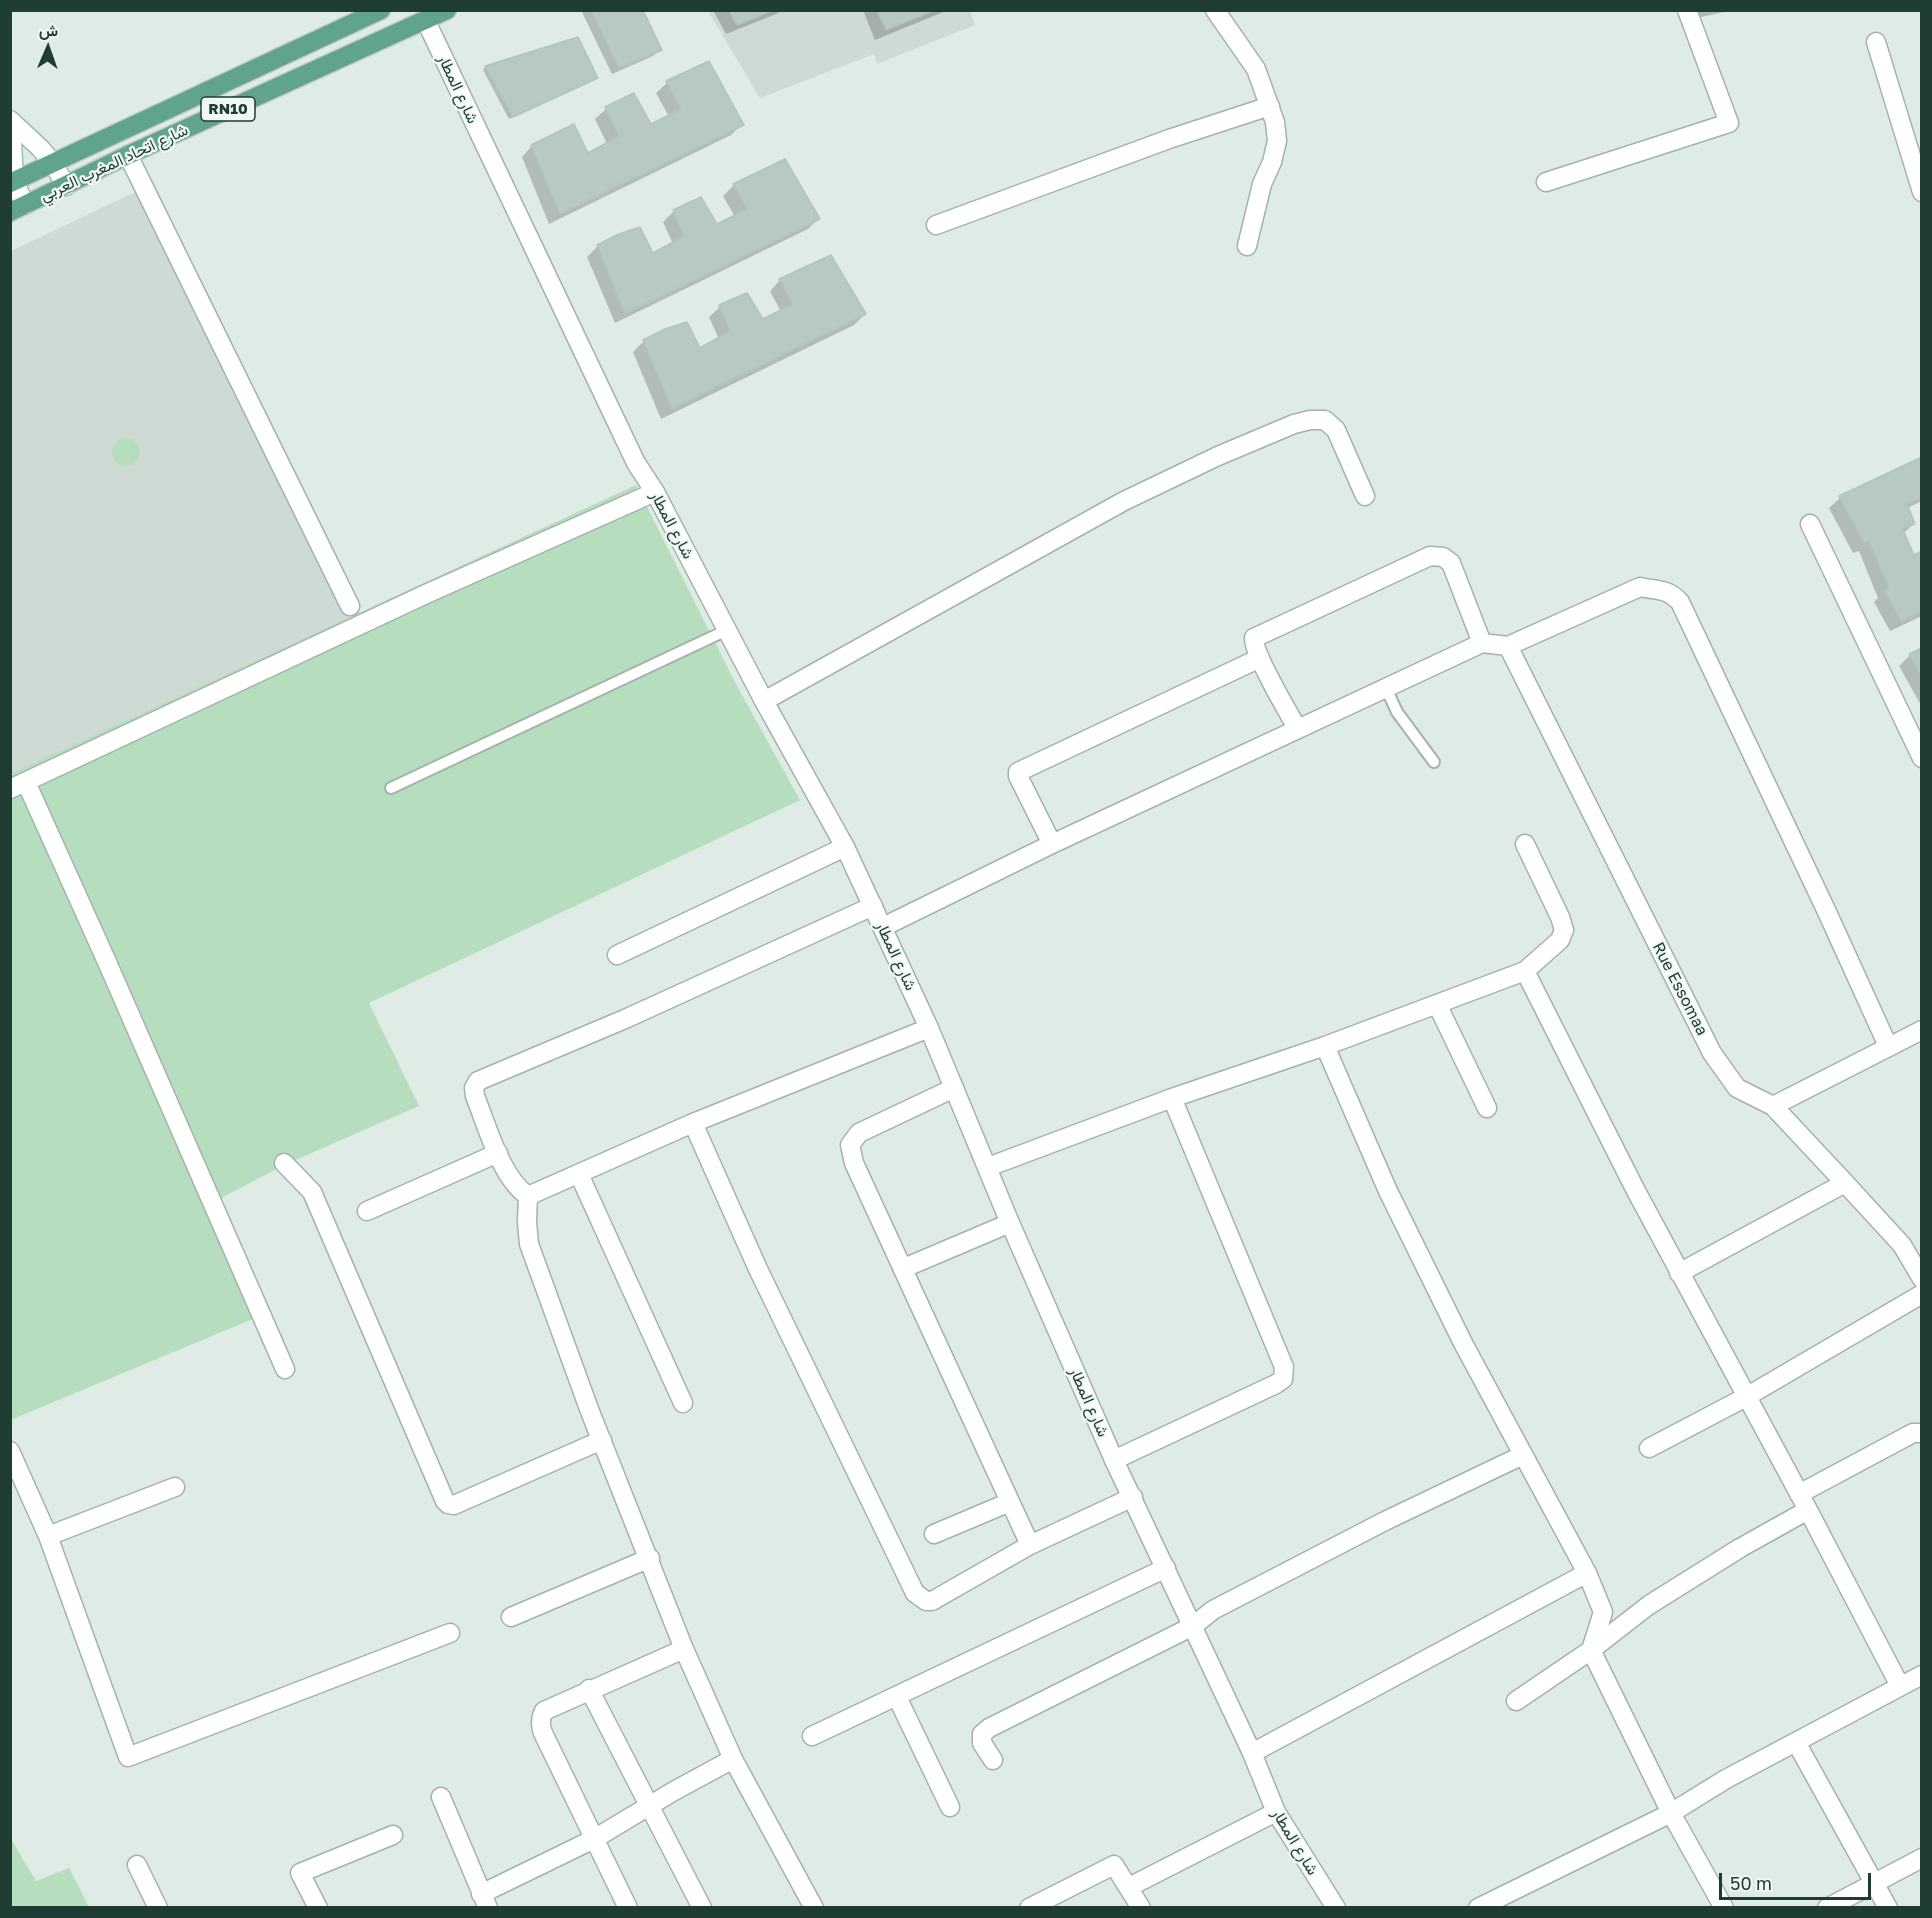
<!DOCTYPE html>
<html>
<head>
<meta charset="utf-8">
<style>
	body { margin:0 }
	#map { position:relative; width:1932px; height:1918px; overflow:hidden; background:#dfebe5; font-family:"Golos Text",Vazirmatn,sans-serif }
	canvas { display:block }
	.frame { position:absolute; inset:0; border:12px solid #1f3c32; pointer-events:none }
	.north { position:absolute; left:18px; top:18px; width:60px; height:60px; -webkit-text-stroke:4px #eff8f3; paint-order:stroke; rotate:2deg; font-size:16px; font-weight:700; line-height:24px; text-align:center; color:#1f3c32 }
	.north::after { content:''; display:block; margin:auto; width:21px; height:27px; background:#1f3c32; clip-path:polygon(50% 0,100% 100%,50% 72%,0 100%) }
	.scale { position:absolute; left:1719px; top:1873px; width:152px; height:27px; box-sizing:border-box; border:3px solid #1f3c32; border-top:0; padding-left:8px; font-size:18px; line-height:21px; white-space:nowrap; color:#1f3c32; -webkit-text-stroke:4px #eff8f3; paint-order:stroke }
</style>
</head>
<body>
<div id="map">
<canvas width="1932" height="1918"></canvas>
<div class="frame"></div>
<div class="north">ش</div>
<div class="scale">50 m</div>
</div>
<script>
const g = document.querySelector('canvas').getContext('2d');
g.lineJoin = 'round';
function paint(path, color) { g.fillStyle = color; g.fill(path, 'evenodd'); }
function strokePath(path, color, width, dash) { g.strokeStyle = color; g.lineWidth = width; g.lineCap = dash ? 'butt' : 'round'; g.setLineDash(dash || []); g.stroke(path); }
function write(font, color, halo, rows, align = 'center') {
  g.font = font + ' "Golos Text",Vazirmatn,sans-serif'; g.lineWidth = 4.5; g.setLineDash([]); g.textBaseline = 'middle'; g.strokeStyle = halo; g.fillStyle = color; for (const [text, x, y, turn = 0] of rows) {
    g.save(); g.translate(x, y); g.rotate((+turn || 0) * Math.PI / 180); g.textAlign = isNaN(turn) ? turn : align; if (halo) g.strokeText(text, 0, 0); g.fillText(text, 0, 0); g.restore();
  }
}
const built = new Path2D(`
	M708,11H970L975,25L877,64L874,54L760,98Z
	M146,187L360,613L11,774V251Z`);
const green = new Path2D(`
	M112 452a14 14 0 1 1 28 0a14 14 0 1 1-28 0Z
	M636,485L736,684L800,800L369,1003L419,1106L284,1165L210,1204L255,1318L13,1419L10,1414V774Z
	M11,1839L36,1881L69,1868L89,1907H11Z`);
const shadow = new Path2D(`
	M581,10H641L660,49L653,56L612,74Z
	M713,10H786L726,34Z
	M863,10H944L941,13L875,40Z
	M1679,10H1733L1683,21Z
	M577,39L596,78L509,119L483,70L485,67Z
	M667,83L742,124L731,135L549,224L522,157L532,146L587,155L607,144L595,119L606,109L633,95L651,126L669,117L656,93Z
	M734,185L818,219L808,229L615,323L587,257L598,246L653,255L673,244L663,222L674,211L716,226L735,217L723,196Z
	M780,280L865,314L854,325L661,419L633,352L644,341L699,350L719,339L709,317L720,307L763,321L781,312L770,291Z
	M1922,459V501L1907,508L1913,524L1903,534L1913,557L1922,553V616L1890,631L1874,602L1878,598L1859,551L1853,553L1829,508L1840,498Z
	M1922,650V707L1899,666L1910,655Z`);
const building = new Path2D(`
	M591,10H643L662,50L619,68Z
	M729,10H773L737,25Z
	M877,10H935L886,30Z
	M578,37L598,78L513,117L485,66Z
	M709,61L744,125L560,214L531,145L574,124L588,153L619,136L605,107L634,93L651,124L681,109L666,81Z
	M785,159L820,219L625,314L597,245L619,234L640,227L653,253L684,236L673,210L701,197L717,224L747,209L733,184Z
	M831,255L866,314L672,409L643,340L665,329L687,322L700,348L730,331L719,305L747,293L763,319L793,304L779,279Z
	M1922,457V497L1907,504L1915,524L1902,528L1914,555L1922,551V611L1901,621L1884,590L1889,588L1869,541L1864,543L1839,496Z
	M1922,648V677L1909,654Z`);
const service = new Path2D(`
	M1386,688L1397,712L1434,762
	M391,788L727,630`);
const minor = new Path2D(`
	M1215,10L1256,69L1275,122L1277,141L1272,162L1262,184L1247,246
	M1876,42L1922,192
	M128,155L350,606
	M1546,182L1729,123L1687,10
	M936,225L1169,139L1270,106
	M1810,524L1922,758
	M1508,646L1712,1053L1737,1088L1773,1106L1845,1183L1902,1245L1922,1279
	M764,701L1124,501L1218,456L1294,424L1310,420H1325L1336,430L1365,496
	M1297,728C1288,712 1253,653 1254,638L1430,556L1443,557L1451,563L1482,643
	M26,782L107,962L285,1369
	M10,789L426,594L655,492
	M1052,844L1018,776V772L1260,658
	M1525,844L1560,917L1564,930L1560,940L1525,971
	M883,927L1052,844L1482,643L1508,646L1640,587C1658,591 1667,588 1680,602L1827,912L1888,1046
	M617,955L845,847
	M1437,1004L1487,1108
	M1325,1046L1388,1191L1463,1343L1587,1573L1603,1612L1591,1650L1671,1813L1724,1908
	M954,1088L859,1133L850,1145L854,1163L1030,1545L1133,1497
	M1773,1106L1922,1030
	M693,1123L758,1269L915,1593L926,1601H932L1030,1545
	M284,1163L312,1192L445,1501L448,1504L454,1505L602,1440
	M988,1167L1172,1098L1325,1046L1525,971L1635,1189L1808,1510L1900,1686
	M579,1174L683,1403
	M528,1196L527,1222L529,1244L589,1409L684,1649L733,1759L814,1908
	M528,1196C501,1178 487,1126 475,1096L474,1088L478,1081L625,1019L873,906
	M528,1196L693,1123L929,1028
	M367,1211L498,1153
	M904,1268L1010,1223
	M1679,1273L1845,1183
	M1649,1448L1746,1397L1922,1294
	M10,1451L48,1536L128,1757L450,1633
	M1114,1460L1276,1384L1283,1379L1284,1367L1172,1098
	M1799,1494L1913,1433H1922
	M934,1534L1010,1502
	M48,1536L175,1487
	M511,1617L650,1558
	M589,1689L702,1908
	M897,1697L950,1807
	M1516,1701L1591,1650L1649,1605L1740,1548L1808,1510
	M812,1736L1166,1568
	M1796,1742L1888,1908
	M1252,1753L1587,1573
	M993,1760L982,1743V1734L989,1728L1193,1626L1213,1610L1385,1521L1523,1455
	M441,1797L488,1908
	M137,1865L158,1908
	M1129,1887L1276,1812
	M481,1894L594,1839L674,1791L733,1759
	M318,1908L300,1873L393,1835
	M628,1908L543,1733C540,1725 540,1719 544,1711L684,1649
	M1029,1908L1114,1865L1141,1908
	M1478,1908L1671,1813L1726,1779L1922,1675
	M1827,1908L1922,1858`);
const tertiary = new Path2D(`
	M425,19L636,463L655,492L764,701L845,847L929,1028L1010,1223L1114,1460L1252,1753L1276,1812L1336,1908`);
const secondary = new Path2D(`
	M10,120L40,148L53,163L66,186
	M11,121L14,181L25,205`);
const primary = new Path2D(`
	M10,183L381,10
	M10,212L128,155L447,10`);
const shields = [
	[228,109,54]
];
const shieldNames = [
	["RN10",228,109]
];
const streetNames = [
	["شارع المطار",458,89,65],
	["شارع اتحاد المغرب العربي",114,163,-25],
	["شارع المطار",672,525,62],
	["شارع المطار",896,956,65],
	["Rue Essomaa",1680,989,63],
	["شارع المطار",1089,1402,66],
	["شارع المطار",1295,1842,59]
];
paint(built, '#cddbd4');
paint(green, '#b6debe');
paint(shadow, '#0003');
paint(building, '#b7c9c0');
strokePath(building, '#b1c5bb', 1.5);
strokePath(service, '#a2b3ac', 14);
strokePath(minor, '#a2b3ac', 21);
strokePath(tertiary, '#a2b3ac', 21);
strokePath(secondary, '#9fbbaf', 21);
strokePath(primary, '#c0c8c6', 21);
strokePath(service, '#fff', 10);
strokePath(minor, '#fff', 18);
strokePath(tertiary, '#fff', 18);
strokePath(secondary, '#fff', 18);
strokePath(primary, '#60a48e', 18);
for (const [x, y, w] of shields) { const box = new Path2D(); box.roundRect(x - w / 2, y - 12, w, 24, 4.5); g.fillStyle = '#eff8f3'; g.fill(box); strokePath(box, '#1f3c32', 1.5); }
write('bold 15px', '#1f3c32', null, shieldNames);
write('16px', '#1f3c32', '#eff8f3', streetNames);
</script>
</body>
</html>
